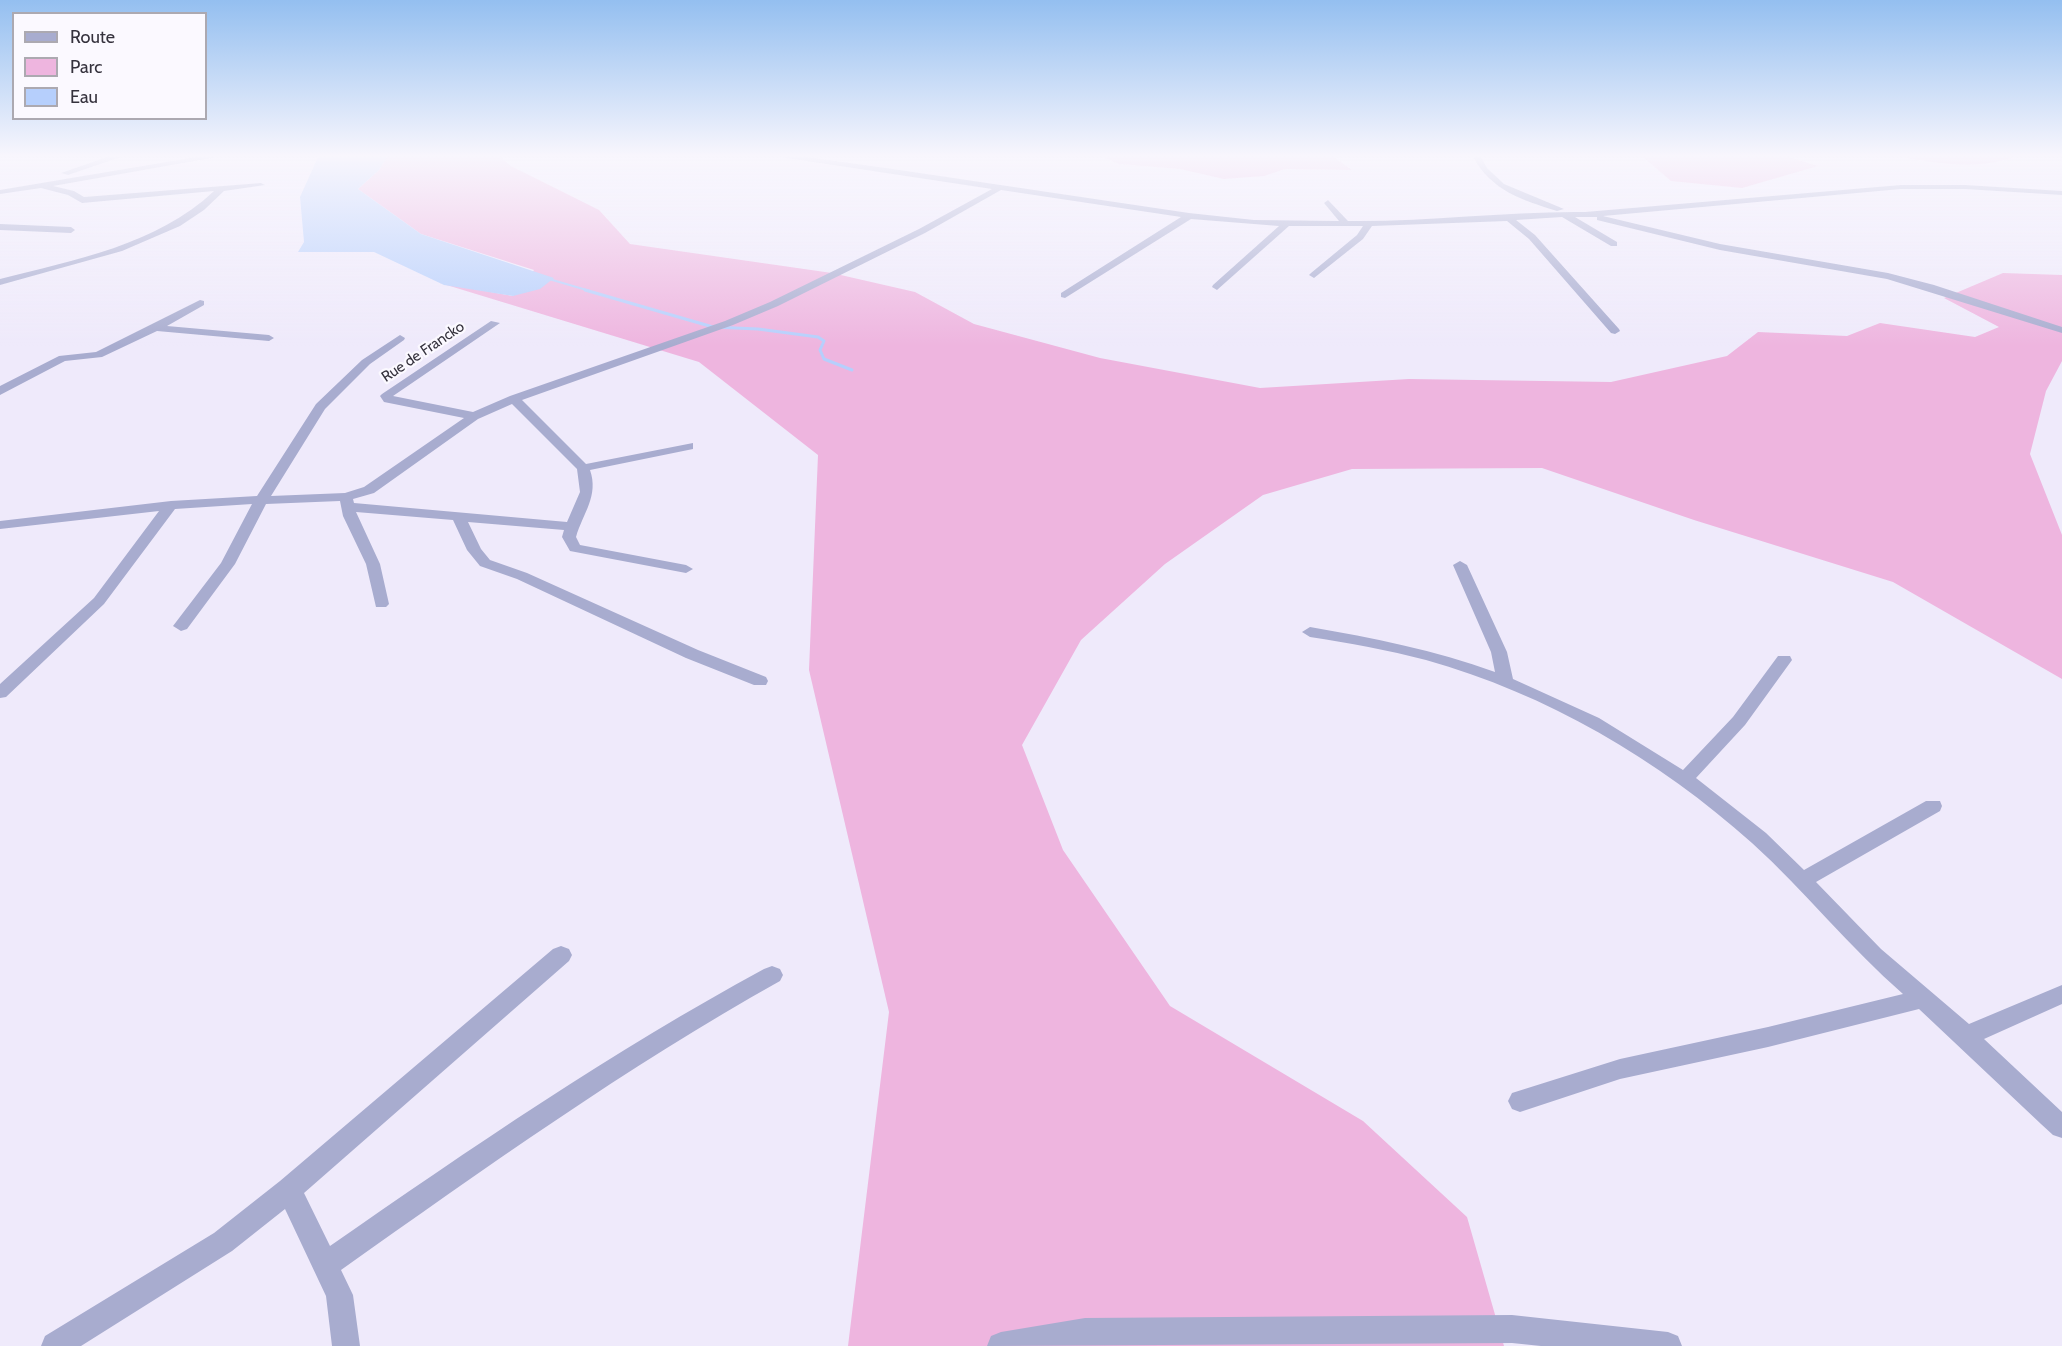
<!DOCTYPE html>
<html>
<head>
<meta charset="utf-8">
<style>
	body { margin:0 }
	#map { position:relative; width:2062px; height:1346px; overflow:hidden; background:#efeafb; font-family:Cabin,sans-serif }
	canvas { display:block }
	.legend { position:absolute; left:12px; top:12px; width:195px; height:108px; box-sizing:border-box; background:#fbf9ff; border:2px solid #aca9b1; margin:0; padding:8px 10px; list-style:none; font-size:18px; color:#35323d }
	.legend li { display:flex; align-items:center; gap:12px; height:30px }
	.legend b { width:30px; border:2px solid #aca9b1 }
</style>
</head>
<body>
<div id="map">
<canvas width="2062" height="1346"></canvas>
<ul class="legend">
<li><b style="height:8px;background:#a8accf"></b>Route</li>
<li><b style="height:16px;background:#eeb5df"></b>Parc</li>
<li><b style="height:16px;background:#b6cffc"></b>Eau</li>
</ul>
</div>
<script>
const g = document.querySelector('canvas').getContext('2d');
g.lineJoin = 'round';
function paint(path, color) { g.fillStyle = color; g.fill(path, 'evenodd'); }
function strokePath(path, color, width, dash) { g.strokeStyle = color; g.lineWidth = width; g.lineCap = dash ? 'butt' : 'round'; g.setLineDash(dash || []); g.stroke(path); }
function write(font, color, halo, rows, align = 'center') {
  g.font = font + ' Cabin,sans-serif'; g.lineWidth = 4.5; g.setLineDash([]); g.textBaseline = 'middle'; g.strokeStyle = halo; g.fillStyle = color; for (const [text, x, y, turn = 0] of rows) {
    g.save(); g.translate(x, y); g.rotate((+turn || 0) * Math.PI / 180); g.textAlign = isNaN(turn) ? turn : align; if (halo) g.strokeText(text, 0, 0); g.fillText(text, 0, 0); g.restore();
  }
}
const green = new Path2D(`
	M387,157H500L511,166L599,210L630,244L832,273L915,292L974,324L1100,358L1260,388L1409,379L1611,382L1727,356L1758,332L1847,336L1880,323L1975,337L1999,327L1944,298L2003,273L2062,275V361L2046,391L2030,454L2062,535V679L1893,582L1694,520L1542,468L1352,469L1263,495L1165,564L1081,640L1022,745L1063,850L1170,1006L1363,1121L1467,1217L1504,1346H848L889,1012L809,670L818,455L699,362L440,283L513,296L534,270L421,234L358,189L379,170Z
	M1103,157H1334L1352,170L1285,169L1264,176L1224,179L1180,169L1119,164Z
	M1643,157H1788L1818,166L1742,188L1671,181Z
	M1903,157H2014C1977,170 1940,164 1903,157Z`);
const water = new Path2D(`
	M318,157H387L379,170L358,189L421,234L554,278L540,289L513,296L444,285L374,252H298L304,242L300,197Z`);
const streamFar1 = new Path2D(`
	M549,279L590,291`);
const stream = new Path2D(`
	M585,290L713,327L758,329L818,337L824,341L820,350L824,359L852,370`);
const minor = new Path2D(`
	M107,157H121L68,175L61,173Z
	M196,157H217L53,186L74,191L84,197L261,183L265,185L224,191L204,210L180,226L122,251L0,285V279C74,260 157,245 214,191L82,203L68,195L41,188L0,194V190Z
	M780,157H806L886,168L1189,213L1254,220L1339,221L1324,203L1328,200L1348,221C1427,222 1506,211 1585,212L1901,185H1965L2062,191V195L1965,189H1901L1603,216L1720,244L1888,273L1934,285L2062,327V333L1887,279L1720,250L1597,220V217H1575L1617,242V246H1611L1562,217L1516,220L1535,235L1619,329L1620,331L1615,334L1611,333L1529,239L1507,221L1372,226L1363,239L1314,278L1309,275L1311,273L1357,235L1363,226H1289L1217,290L1212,287L1213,285L1279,226L1191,219L1065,298L1061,297V293L1181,217L1001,190L925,233L778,306L733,325L522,400L586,464L693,443V449L590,470C599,496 583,513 576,537L580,545L686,565L693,569L686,573L570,551L562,537L564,530L468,522L481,549L490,560L527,573L698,650L766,677L768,681L766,685H754L686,658L517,579L480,566L467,550L453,520L356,512L380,564L389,604L386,607H376L366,564L343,516L340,501L266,504L235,564L187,629L181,631L173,626L221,563L252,504L175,509L104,604L6,697L0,698V684L94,598L159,511L0,529V521L171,501L257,496L316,404L362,360L400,335L405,338L404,340L370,364L325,409L271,496L345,493L364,487L464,418L384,402L380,396L382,394L491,321L500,323L393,396L473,412L510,396L725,321L770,302L919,229L992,189ZM512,404L577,469L580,492L567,522L354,503L353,499L374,493L478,419Z
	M1473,157H1481L1487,168L1504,184L1564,209L1557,211C1522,200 1492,191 1473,157Z
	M0,224L71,227L75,230L71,233L0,230Z
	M200,300L204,301V305L167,326L269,335L274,338L269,341L157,331L102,357L65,361L0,395V386L59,356L96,352Z
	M1460,561L1467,565L1507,652L1513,679L1599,718L1683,770L1733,717L1778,656H1790L1792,660L1745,725L1696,778L1766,833L1804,870L1926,801H1940L1942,806L1940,811L1816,882L1881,949L1969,1024L2062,985V1004L1984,1039L2062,1112V1138L2053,1135L2041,1124L1919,1009L1768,1047L1620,1079L1520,1112L1512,1109L1508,1101L1512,1093L1620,1059L1768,1027L1903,994C1849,947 1805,891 1752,843C1658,759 1547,694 1426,660C1388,650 1349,643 1310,637L1302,632L1310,627C1373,638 1435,650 1495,672L1491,652L1453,565Z
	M561,946L569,949L572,955L569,961L304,1193L330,1246C471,1148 613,1051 764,969L772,966L780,969L783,975L780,981C626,1067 484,1169 341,1270L353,1295L360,1346H332L326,1296L285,1209L232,1251L81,1346H41L45,1336L214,1233L280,1181L553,949Z
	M1512,1315L1668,1332L1678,1336L1682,1346H1541L1512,1343L987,1346L991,1336L1001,1332L1085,1318Z`);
const farStreetnames = [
	["Rue de Francko",423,352,-34]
];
paint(green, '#eeb5df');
paint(water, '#b6cffc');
strokePath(streamFar1, '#b6cffc', 2);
strokePath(stream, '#b6cffc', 3);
paint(minor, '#a8accf');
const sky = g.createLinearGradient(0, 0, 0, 346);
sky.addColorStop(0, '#94bff0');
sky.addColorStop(0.45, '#f8f6fd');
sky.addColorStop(1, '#f8f6fd00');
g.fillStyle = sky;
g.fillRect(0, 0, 2062, 346);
write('15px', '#35323d', '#fbf9ff', farStreetnames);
</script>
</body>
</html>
